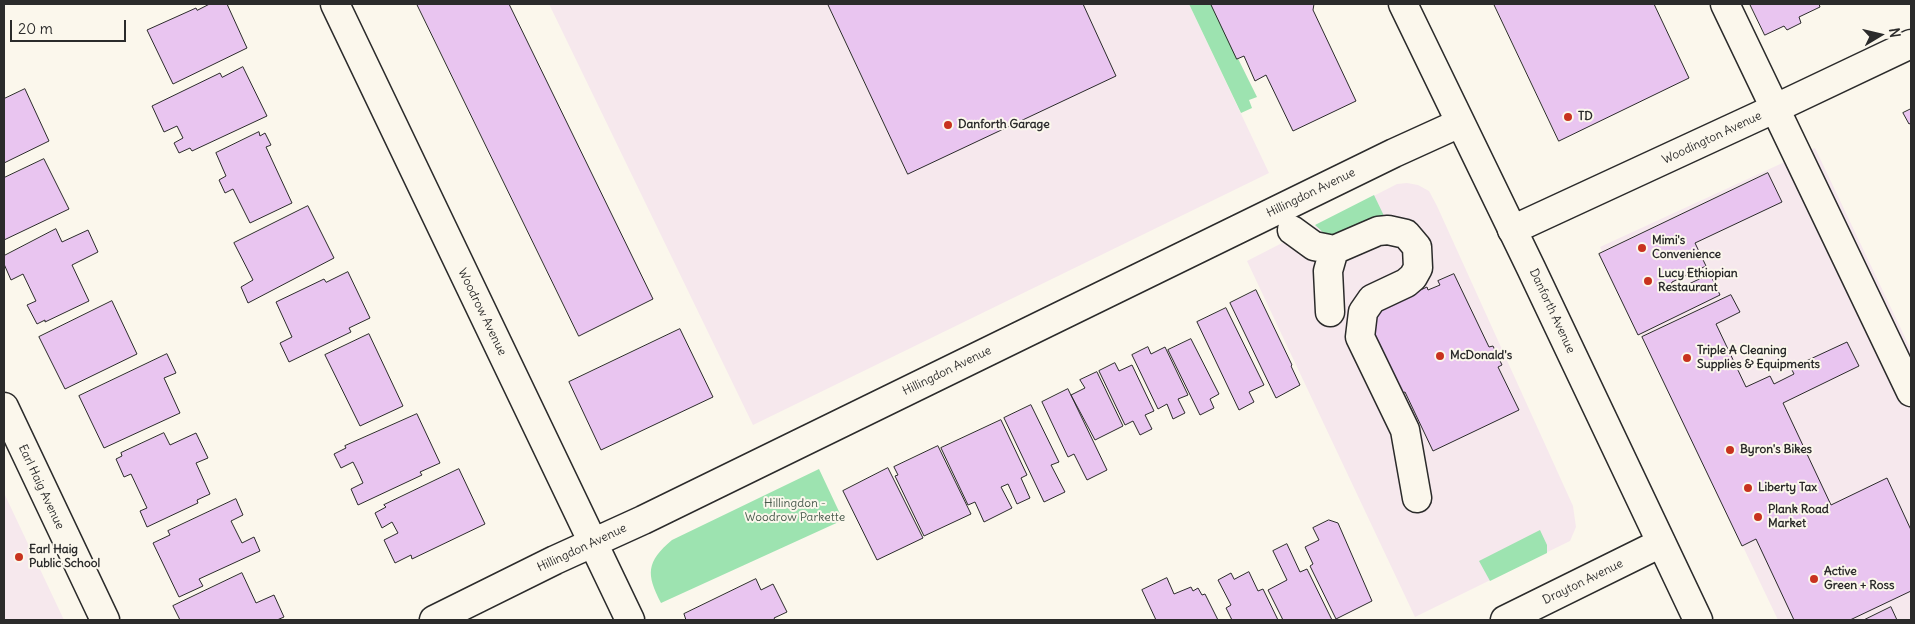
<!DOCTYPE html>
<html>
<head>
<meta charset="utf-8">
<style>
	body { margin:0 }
	#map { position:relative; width:1915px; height:624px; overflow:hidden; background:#fbf7ec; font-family:Delius,sans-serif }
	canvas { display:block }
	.frame { position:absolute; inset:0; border:5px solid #2b2b2b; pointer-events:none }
	.north { position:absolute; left:1855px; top:10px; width:50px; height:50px; -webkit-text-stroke:4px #fbf7ec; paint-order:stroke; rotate:81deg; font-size:14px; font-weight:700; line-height:20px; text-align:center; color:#2b2b2b }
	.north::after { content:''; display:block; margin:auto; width:18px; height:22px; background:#2b2b2b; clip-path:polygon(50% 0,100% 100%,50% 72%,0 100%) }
	.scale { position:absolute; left:10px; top:20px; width:116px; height:22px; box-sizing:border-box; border:2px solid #2b2b2b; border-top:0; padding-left:6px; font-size:15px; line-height:18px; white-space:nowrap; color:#2b2b2b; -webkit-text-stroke:4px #fbf7ec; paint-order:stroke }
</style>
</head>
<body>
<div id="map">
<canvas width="1915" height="624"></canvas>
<div class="frame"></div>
<div class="north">N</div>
<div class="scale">20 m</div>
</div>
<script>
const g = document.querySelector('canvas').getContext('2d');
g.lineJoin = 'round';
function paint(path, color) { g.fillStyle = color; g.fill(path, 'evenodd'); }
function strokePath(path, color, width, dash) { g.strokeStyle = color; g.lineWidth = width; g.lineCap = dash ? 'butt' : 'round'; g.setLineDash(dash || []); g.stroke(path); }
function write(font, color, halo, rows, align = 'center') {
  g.font = font + ' Delius,sans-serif'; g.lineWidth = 4; g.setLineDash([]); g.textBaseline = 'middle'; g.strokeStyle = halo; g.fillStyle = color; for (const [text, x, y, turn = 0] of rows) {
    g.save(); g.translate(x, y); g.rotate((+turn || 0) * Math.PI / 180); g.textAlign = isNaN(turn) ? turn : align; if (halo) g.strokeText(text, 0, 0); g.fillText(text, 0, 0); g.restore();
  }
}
const built = new Path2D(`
	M549,4H1189L1269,173L753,425Z
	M1815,148L1911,350V620H1778L1600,247Z
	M1407,183L1418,185L1429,191L1437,206L1573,506L1576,527L1570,541L1415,617L1247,261L1397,184Z
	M4,493L64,620H4Z`);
const green = new Path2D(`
	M1189,4H1211L1257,97L1249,100L1252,108L1241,113Z
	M1374,195L1385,218L1336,237L1326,235L1315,225Z
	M819,469L843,520L661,603C646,574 646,562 672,540Z
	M1540,530L1547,545V553L1490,581L1479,561Z`);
const building = new Path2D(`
	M210,4H227L247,48L173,84L147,30L196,8L197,10Z
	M417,4H509L653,299L579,336Z
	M828,4H1083L1116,76L908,174Z
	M1211,4H1314L1313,10L1356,101L1293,131L1266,75L1255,81L1244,56L1237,59Z
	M1494,4H1654L1689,78L1559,141Z
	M1750,4H1819L1820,7L1799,17L1801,23L1787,30L1784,26L1765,35Z
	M243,67L267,116L192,151L190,148L179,153L174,143L183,138L177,126L164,132L152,106L220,73L222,77Z
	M25,89L49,141L4,163V99Z
	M1911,109V123L1909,124L1903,113Z
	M259,132L260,136L265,133L271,145L266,147L292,203L250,223L233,189L225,193L219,180L226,176L216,153Z
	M44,159L69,209L4,240V178Z
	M1768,173L1782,202L1695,243L1706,266L1672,282L1670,288L1676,290L1710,274L1720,295L1638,335L1599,254Z
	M308,206L334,258L248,303L241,287L253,280L234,243Z
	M56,229L62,242L88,230L98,252L72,265L89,301L45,322V320L37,324L27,305L36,301L35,299L23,274L11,280L4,264V256Z
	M348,272L370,318L349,328L351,332L289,362L280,343L292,337L276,302L324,279L326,282Z
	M1454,274L1489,347L1493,346L1502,365L1498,367L1519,410L1433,451L1405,392L1398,394L1369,329L1375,311L1427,287L1428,290L1440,285L1438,281Z
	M1256,290L1292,365L1291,366L1300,385L1276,398L1230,303Z
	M1731,295L1740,312L1716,324L1746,387L1770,376L1774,384L1794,374L1791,368L1847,342L1859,366L1783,403L1831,505L1887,478L1911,530V591L1850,620H1794L1756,539L1742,546L1642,337Z
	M112,301L137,354L65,389L39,337Z
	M1226,308L1264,385L1249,392L1254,402L1239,410L1197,322Z
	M680,329L713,397L601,450L569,382Z
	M369,334L403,406L360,426L325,355Z
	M1191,339L1219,394L1210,399L1214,408L1200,415L1168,350Z
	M1148,347L1151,354L1165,347L1188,395L1178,399L1185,413L1173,419L1167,404L1158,409L1132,355Z
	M167,354L176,373L164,378L180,413L104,448L79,396Z
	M1115,363L1119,371L1132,365L1154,411L1145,415L1152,429L1140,435L1133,421L1125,425L1099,371Z
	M1097,372L1123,426L1095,440L1071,395L1085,388L1080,380Z
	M1068,389L1107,470L1087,480L1074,454L1068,457L1042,402Z
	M1031,405L1059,462L1051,465L1065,492L1044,502L1004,418Z
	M417,414L440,463L420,472L422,475L358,505L351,489L363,483L358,472L353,462L341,468L334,454L346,448L345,446Z
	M1001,420L1027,475L1021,478L1030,498L1017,504L1008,484L1001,487L1012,508L984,522L975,502L968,505L941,448Z
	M164,433L170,445L196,433L208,458L196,463L210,494L197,500L198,503L147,527L140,511L147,508L131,474L124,477L116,459L122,456L121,453Z
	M938,446L971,514L924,536L895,476L898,475L894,467Z
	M888,468L923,538L877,560L843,491Z
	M459,469L485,524L412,559L411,555L395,563L384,540L398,533L392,522L382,528L375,513L386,507L384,505Z
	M236,499L243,515L231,521L242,543L254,537L260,551L199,579L203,586L179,597L153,543L170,535L168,531Z
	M1329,520L1338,523L1372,601L1336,619L1310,566L1313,564L1305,547L1319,540L1313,528Z
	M1287,544L1300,572L1307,569L1332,620H1283L1268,590L1287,580L1273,551Z
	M1249,572L1258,591L1263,589L1278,620H1232L1226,608L1231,605L1218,580L1231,573L1234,579Z
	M242,573L256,603L274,595L284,617L277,620H180L173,606Z
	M1167,578L1174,594L1191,587L1193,591L1198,588L1202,595L1205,594L1218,620H1156L1142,590Z
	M756,579L761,590L773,584L787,612L774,618L775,620H686L684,614Z
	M1891,607L1897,620H1864Z`);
const minor = new Path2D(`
	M335,4L630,620
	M1725,4L1911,392
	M1292,230L1314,246L1334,250L1378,231L1388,230L1406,234L1417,247L1418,268L1413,277L1406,283L1372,299L1363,312L1360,337L1405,430L1417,498
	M1512,230L1776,108L1911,44
	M1330,312L1328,271L1334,250
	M4,407L105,620
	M434,620L555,560L643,520L1394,153L1460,123
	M1505,620L1661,543`);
const major = new Path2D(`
	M1403,4L1531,268L1698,620`);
const markers = [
	[1568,117,5,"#c8321e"],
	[948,125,5,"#c8321e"],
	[1642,248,5,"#c8321e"],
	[1648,281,5,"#c8321e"],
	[1440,356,5,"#c8321e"],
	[1687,358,5,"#c8321e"],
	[1730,450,5,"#c8321e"],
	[1748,488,5,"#c8321e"],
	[1758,517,5,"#c8321e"],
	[19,557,5,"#c8321e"],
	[1814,579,5,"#c8321e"]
];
const poiNames = [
	["TD",1578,117],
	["Danforth Garage",958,125],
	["Mimi's",1652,241],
	["Convenience",1652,255],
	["Lucy Ethiopian",1658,274],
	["Restaurant",1658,288],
	["Triple A Cleaning",1697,351],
	["Supplies & Equipments",1697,365],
	["McDonald's",1450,356],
	["Byron's Bikes",1740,450],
	["Liberty Tax",1758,488],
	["Plank Road",1768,510],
	["Market",1768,524],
	["Earl Haig",29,550],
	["Public School",29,564],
	["Active",1824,572],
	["Green + Ross",1824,586]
];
const streetNames = [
	["Woodington Avenue",1712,138,-25],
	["Hillingdon Avenue",1311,193,-26],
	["Danforth Avenue",1552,311,65],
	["Woodrow Avenue",482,312,64],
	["Hillingdon Avenue",947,371,-26],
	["Earl Haig Avenue",41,487,65],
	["Hillingdon Avenue",582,548,-25],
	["Drayton Avenue",1583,582,-26]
];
const parkNames = [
	["Hillingdon -",795,504],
	["Woodrow Parkette",795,518]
];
paint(built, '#f6e8ed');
paint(green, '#9de3b0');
paint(building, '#e9c5f0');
strokePath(building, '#2b2b2b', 1);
strokePath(minor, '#2b2b2b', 31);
strokePath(major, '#2b2b2b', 31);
strokePath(minor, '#fbf7ec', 28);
strokePath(major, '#fbf7ec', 28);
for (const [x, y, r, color] of markers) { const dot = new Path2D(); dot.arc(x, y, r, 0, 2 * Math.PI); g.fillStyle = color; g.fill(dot); strokePath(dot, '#fbf7ec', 2); }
write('bold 12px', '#2b2b2b', '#fbf7ec', poiNames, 'left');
write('12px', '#2b2b2b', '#fbf7ec', streetNames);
write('12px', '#48594c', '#fbf7ec', parkNames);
</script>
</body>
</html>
